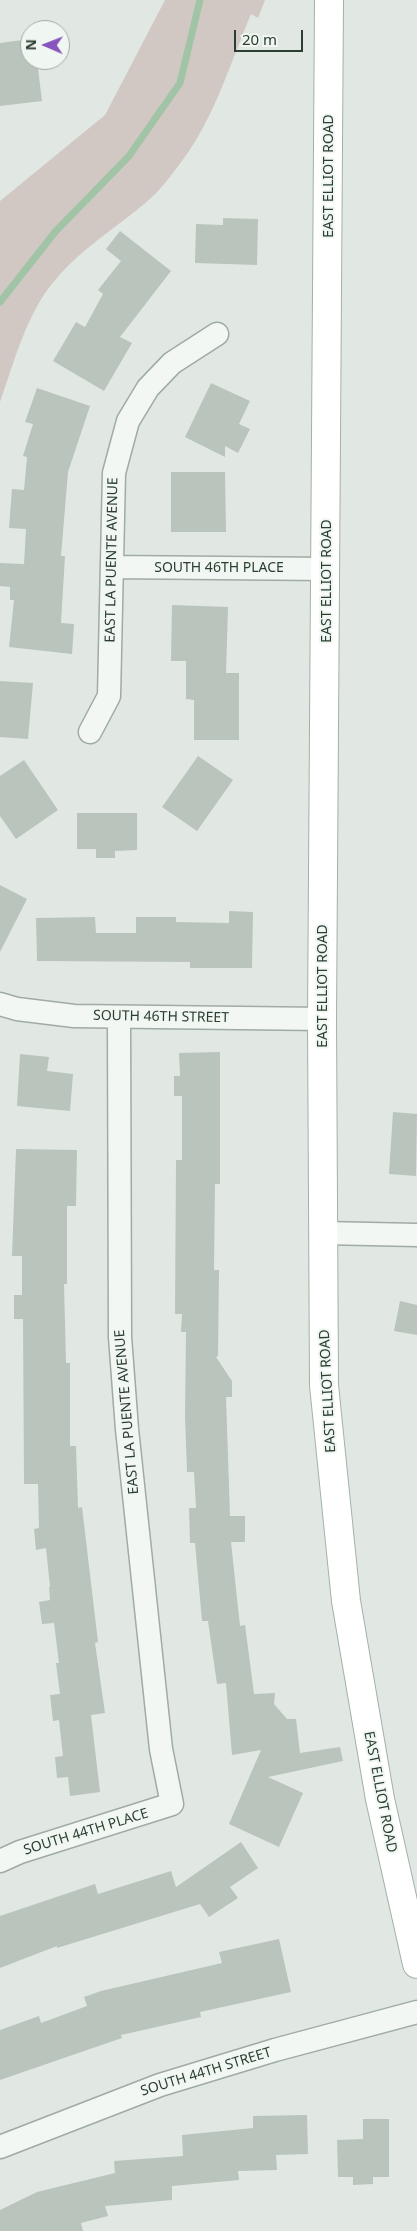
<!DOCTYPE html>
<html>
<head>
<meta charset="utf-8">
<style>
	body { margin:0 }
	#map { position:relative; width:417px; height:2231px; overflow:hidden; background:#e1e8e3; font-family:"Noto Sans",sans-serif }
	canvas { display:block }
	.north { position:absolute; left:20px; top:20px; width:50px; height:50px; box-sizing:border-box; background:#f0f6f1; border:1px solid #a1aca4; border-radius:50%; rotate:271deg; font-size:14px; font-weight:700; line-height:20px; text-align:center; color:#2b3e30 }
	.north::after { content:''; display:block; margin:auto; width:18px; height:22px; background:#8854be; clip-path:polygon(50% 0,100% 100%,50% 72%,0 100%) }
	.scale { position:absolute; left:234px; top:30px; width:69px; height:22px; box-sizing:border-box; border:2px solid #2b3e30; border-top:0; padding-left:6px; font-size:15px; line-height:18px; white-space:nowrap; color:#2b3e30; -webkit-text-stroke:4px #f0f6f1; paint-order:stroke }
</style>
</head>
<body>
<div id="map">
<canvas width="417" height="2231"></canvas>
<div class="north">N</div>
<div class="scale">20 m</div>
</div>
<script>
const g = document.querySelector('canvas').getContext('2d');
g.lineJoin = 'round';
function paint(path, color) { g.fillStyle = color; g.fill(path, 'evenodd'); }
function strokePath(path, color, width, dash) { g.strokeStyle = color; g.lineWidth = width; g.lineCap = dash ? 'butt' : 'round'; g.setLineDash(dash || []); g.stroke(path); }
function write(font, color, halo, rows, align = 'center') {
  g.font = font + ' "Noto Sans",sans-serif'; g.lineWidth = 4; g.setLineDash([]); g.textBaseline = 'middle'; g.strokeStyle = halo; g.fillStyle = color; for (const [text, x, y, turn = 0] of rows) {
    g.save(); g.translate(x, y); g.rotate((+turn || 0) * Math.PI / 180); g.textAlign = isNaN(turn) ? turn : align; if (halo) g.strokeText(text, 0, 0); g.fillText(text, 0, 0); g.restore();
  }
}
const green = new Path2D(`
	M165,0H265L258,18L251,14C229,66 214,120 179,165C171,175 162,188 152,197C121,225 84,246 57,278C27,311 15,360 0,402V201L105,115Z`);
const stream = new Path2D(`
	M0,302L55,232L129,156L180,83L200,0`);
const building = new Path2D(`
	M30,39V60H37L42,101L0,106V43Z
	M223,218L258,219L257,265L195,263L196,224L223,225Z
	M120,231L171,271L120,337L132,343L104,391L53,361L76,322L85,327L103,294L98,290L121,261L106,249Z
	M211,383L250,401L239,424L250,429L238,453L225,446V457L185,437Z
	M37,388L90,406L68,472L61,556H65L61,623L74,624L72,654L9,647L14,600H10V587L0,586V563L24,564L26,529L9,528L12,489L24,490L27,457L23,456L33,424L25,422Z
	M171,472H225L226,532H171Z
	M172,605L228,607L226,673H239V740H194V700L186,699V661H171Z
	M0,681L33,683L28,739L0,737Z
	M198,756L233,780L197,831L162,807Z
	M24,760L58,810L16,839L0,816V776Z
	M77,813H137V850L115,851V858H96V849H77Z
	M0,885L27,899L0,952Z
	M229,911L253,912L252,968H190V962L37,961L36,918L95,917L96,933H136V917H176V922L229,923Z
	M220,1052V1184H215L214,1270H219L218,1356L216,1357L232,1381V1397H226L230,1516H245V1542H231L240,1626L245,1625L254,1694L275,1693L274,1704L287,1719H296L300,1753L340,1747L343,1761L268,1777L303,1793L279,1847L229,1824L261,1750L232,1755L226,1683L217,1684L208,1621H202L195,1543H190L189,1508H196L194,1472H187L185,1416L186,1332H181L182,1314H175L176,1160H182V1096H174V1076H180L179,1053Z
	M20,1054L49,1057L47,1071L73,1074L70,1111L17,1106Z
	M393,1112L417,1114L416,1176L389,1174Z
	M16,1149L77,1150L76,1206H67V1284H64L66,1363H70V1446H76L78,1508L82,1507L98,1642L95,1643L105,1713L91,1715L100,1792L70,1796L68,1777L57,1778L55,1757L63,1756L59,1720L53,1721L50,1695L60,1694L56,1663H59L54,1623L42,1624L39,1602L50,1600L49,1587H50L46,1548L36,1550L34,1529L39,1528L38,1484H24L23,1319H14V1295H22V1256H12Z
	M400,1301L417,1305V1335L394,1331Z
	M241,1842L258,1868L230,1887L238,1898L209,1917L200,1904L57,1948V1946L0,1968V1916L95,1884L98,1894L171,1871L176,1887Z
	M279,1939L291,1992L200,2012L201,2017L121,2035L122,2038L0,2080V2030L39,2016L41,2023L87,2006L84,1997L101,1991L222,1963L219,1952Z
	M307,2115L308,2154L276,2155L277,2170L238,2171L239,2180L172,2186V2200L105,2206L108,2216L81,2223L83,2231H0V2210L37,2192L115,2173L114,2161L183,2156L182,2135L253,2128V2116Z
	M363,2119H389V2177H373V2184L353,2185V2177H338L337,2140L363,2139Z`);
const minor = new Path2D(`
	M112,567L327,569
	M90,732L109,696L114,473L128,421L148,388L172,363L217,334
	M0,1004L17,1009L74,1016L322,1019
	M322,1233L417,1235
	M0,1861L20,1852L172,1804L161,1749L127,1429L120,1337L119,1017
	M0,2147L160,2085L275,2050L417,2012`);
const major = new Path2D(`
	M329,0L322,1019L324,1385L346,1601L380,1799L417,1964`);
const streetNames = [
	["EAST ELLIOT ROAD",329,176,-90],
	["EAST LA PUENTE AVENUE",112,560,-89],
	["SOUTH 46TH PLACE",219,568],
	["EAST ELLIOT ROAD",327,581,-90],
	["EAST ELLIOT ROAD",323,986,-90],
	["SOUTH 46TH STREET",161,1017,1],
	["EAST ELLIOT ROAD",328,1391,-93],
	["EAST LA PUENTE AVENUE",127,1412,-95],
	["EAST ELLIOT ROAD",380,1792,79],
	["SOUTH 44TH PLACE",86,1832,-17],
	["SOUTH 44TH STREET",206,2072,-17]
];
paint(green, '#d1c8c3');
strokePath(stream, '#a0c4a5', 7);
paint(building, '#b9c4bc');
strokePath(minor, '#9faba3', 25);
strokePath(major, '#a2b2a5', 30);
strokePath(minor, '#f3f7f4', 22);
strokePath(major, '#fff', 28);
write('14px', '#2b3e30', '#f0f6f1', streetNames);
</script>
</body>
</html>
